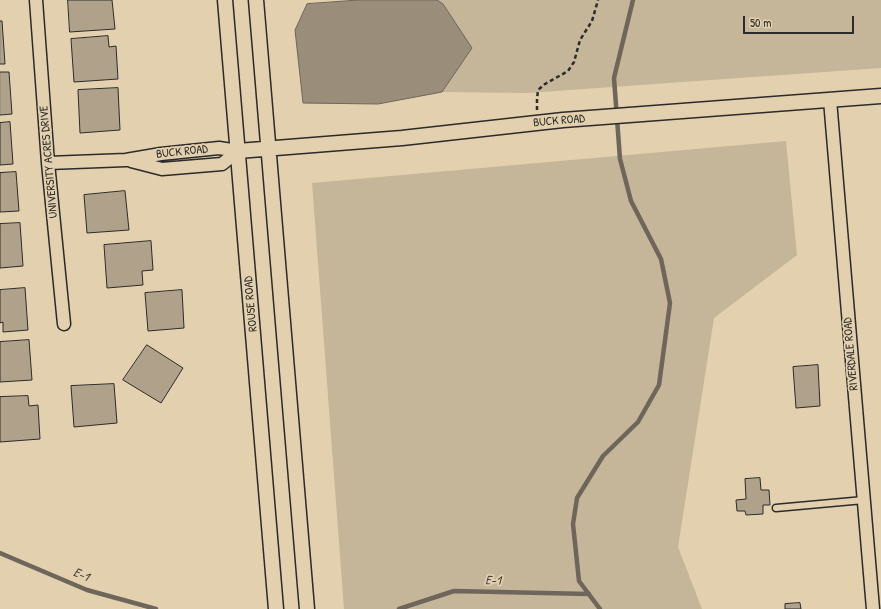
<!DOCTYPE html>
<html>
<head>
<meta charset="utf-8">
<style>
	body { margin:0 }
	#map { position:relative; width:881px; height:609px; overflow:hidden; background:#e3d0ae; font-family:"Patrick Hand",sans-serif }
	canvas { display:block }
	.scale { position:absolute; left:743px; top:16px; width:111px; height:18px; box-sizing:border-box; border:2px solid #2b2b2b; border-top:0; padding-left:5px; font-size:12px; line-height:14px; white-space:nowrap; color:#2b2b2b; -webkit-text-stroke:3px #e3d0ae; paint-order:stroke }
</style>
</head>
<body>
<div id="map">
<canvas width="881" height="609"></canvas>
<div class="scale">50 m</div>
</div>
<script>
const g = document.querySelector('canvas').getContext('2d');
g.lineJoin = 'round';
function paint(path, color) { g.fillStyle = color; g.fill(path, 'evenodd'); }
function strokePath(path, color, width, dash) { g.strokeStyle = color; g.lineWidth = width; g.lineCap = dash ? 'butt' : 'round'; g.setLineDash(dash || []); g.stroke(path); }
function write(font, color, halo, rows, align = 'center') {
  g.font = font + ' "Patrick Hand",sans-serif'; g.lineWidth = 3.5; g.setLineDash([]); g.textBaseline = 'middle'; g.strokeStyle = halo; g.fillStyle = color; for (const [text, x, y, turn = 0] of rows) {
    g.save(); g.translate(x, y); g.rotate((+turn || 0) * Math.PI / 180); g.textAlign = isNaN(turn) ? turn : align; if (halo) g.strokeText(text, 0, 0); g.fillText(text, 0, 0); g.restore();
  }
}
const green = new Path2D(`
	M437,0H881V68L527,93L442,92L472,48L443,4Z
	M786,141L797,255L714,318L678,547L702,609H344L312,183Z`);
const water = new Path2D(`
	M359,0H437L443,4L472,48L442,92L378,104L303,103L295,30L307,4Z`);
const stream = new Path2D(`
	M0,553L87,590L156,609
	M399,609L454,591L589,594
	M600,609L579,581L573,524L577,498L603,456L638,422L659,385L670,303L661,259L631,201L620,159L614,78L633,0`);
const building = new Path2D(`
	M68,0H112L115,29L70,32Z
	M0,21H2L5,64H0Z
	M108,36L109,47L116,46L118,79L74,82L71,39Z
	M0,72H9L12,114L0,115Z
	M118,88L120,130L80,133L78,90Z
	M10,122L13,164L0,165V123Z
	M16,172L19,211L0,212V173Z
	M125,191L129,230L87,233L84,195Z
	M20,223L23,266L0,268V224Z
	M151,241L153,270L142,271L143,285L107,288L104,245Z
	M25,288L28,330L3,332V322L0,323V290Z
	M182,290L184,328L148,331L145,293Z
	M29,340L32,380L0,382V342Z
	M147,345L183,368L161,403L123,380Z
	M818,365L820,406L796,408L793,367Z
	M114,384L117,423L74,427L71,386Z
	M28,396L29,406L38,405L40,439L0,442V397Z
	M760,478L761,490H769L770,505H763V514L746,515L745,511H737L736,500L746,499L745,479Z
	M800,603L801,609H785V604Z`);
const path = new Path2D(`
	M537,110V99L538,90L545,84L568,71L574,62L580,40L592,21L598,0`);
const service = new Path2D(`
	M776,508L864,500`);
const minor = new Path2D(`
	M36,0L48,163L64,324
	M830,100L873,609
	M131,161L162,169L222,164L238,151
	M48,163L126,160L161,154L219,148L238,151`);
const tertiary = new Path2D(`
	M225,0L276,609
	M256,0L307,609
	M238,151L402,138L563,120L881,96`);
const streetNames = [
	["BUCK ROAD",559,121,-5],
	["BUCK ROAD",182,152,-6],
	["UNIVERSITY ACRES DRIVE",49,162,-95],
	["ROUSE ROAD",251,304,-95],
	["RIVERDALE ROAD",851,354,-95]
];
const waterNames = [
	["E-1",81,575,22],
	["E-1",493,581,2]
];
paint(green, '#c5b599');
paint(water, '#9a8e7a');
strokePath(water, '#6e665a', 1);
strokePath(stream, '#6e665a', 4.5);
paint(building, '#b0a28a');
strokePath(building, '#2b2b2b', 1);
strokePath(service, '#2b2b2b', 9);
strokePath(minor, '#2b2b2b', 15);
strokePath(tertiary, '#2b2b2b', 17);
strokePath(path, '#2b2b2b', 2.5, [4, 3]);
strokePath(service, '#e3d0ae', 6);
strokePath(minor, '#e3d0ae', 12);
strokePath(tertiary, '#e3d0ae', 14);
write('12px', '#2b2b2b', '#e3d0ae', streetNames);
write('italic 13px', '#413f3b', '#e3d0ae', waterNames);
</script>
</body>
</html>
